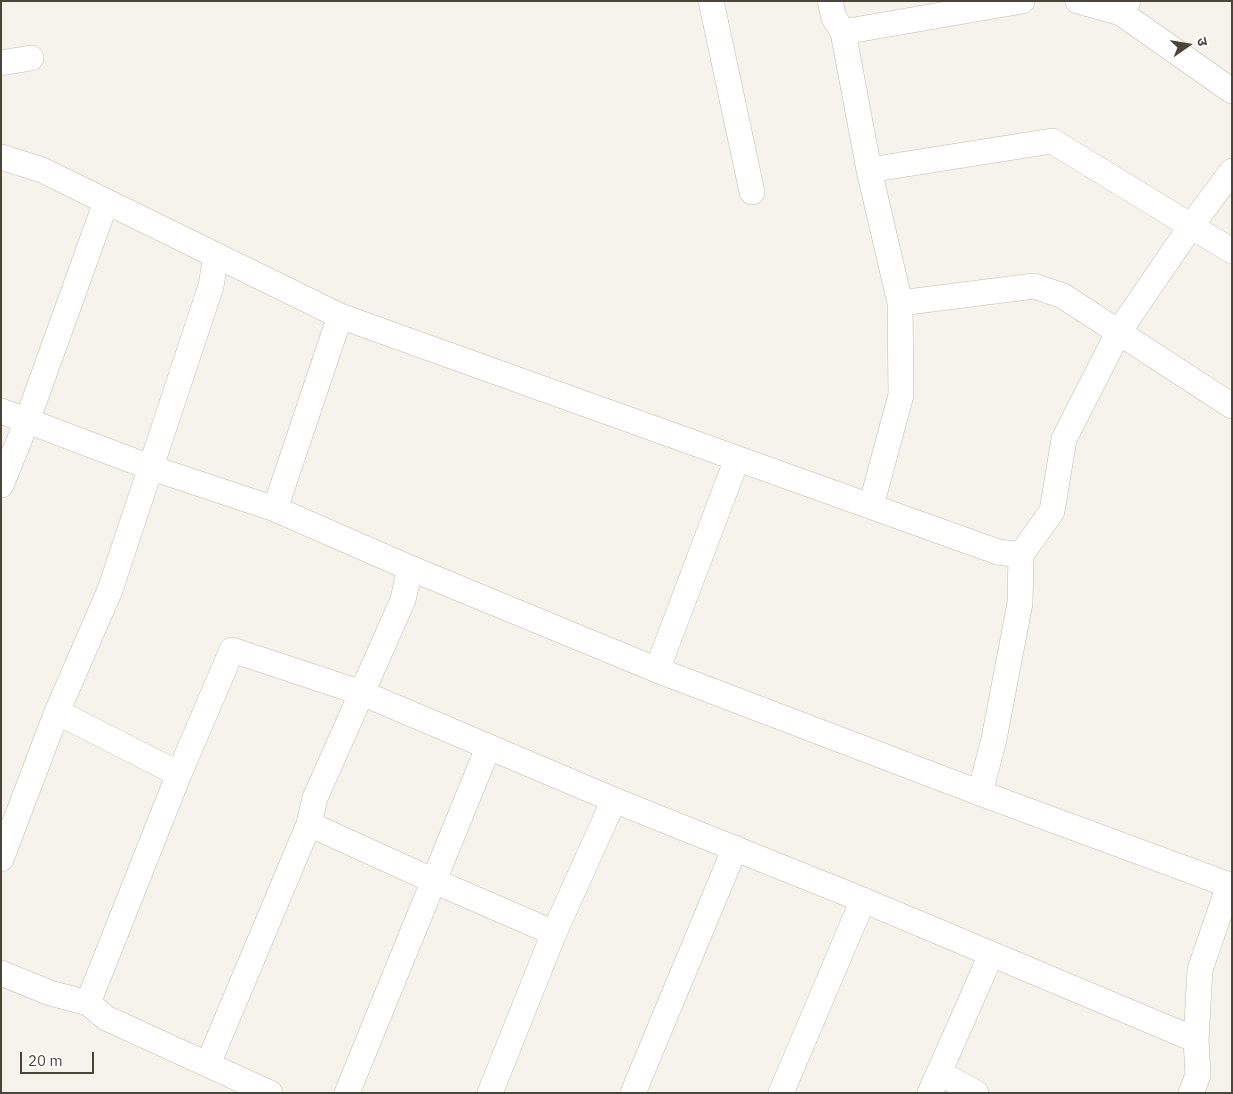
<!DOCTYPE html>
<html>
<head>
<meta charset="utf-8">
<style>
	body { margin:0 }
	#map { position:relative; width:1233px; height:1094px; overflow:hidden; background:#f6f3ec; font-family:"IBM Plex Sans","Noto Sans Devanagari",sans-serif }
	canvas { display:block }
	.frame { position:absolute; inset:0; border:2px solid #4b4439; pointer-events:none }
	.north { position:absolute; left:1163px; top:20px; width:50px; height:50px; -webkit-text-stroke:4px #fff; paint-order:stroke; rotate:77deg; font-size:14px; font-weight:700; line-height:20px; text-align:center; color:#4b4439 }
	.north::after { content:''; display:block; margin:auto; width:18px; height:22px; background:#4b4439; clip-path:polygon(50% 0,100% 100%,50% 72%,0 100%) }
	.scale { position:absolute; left:20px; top:1052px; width:74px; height:22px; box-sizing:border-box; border:2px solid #4b4439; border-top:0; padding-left:6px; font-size:15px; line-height:18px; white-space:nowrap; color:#4b4439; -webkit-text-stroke:4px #fff; paint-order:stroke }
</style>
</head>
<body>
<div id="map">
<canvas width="1233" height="1094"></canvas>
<div class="frame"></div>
<div class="north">उ</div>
<div class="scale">20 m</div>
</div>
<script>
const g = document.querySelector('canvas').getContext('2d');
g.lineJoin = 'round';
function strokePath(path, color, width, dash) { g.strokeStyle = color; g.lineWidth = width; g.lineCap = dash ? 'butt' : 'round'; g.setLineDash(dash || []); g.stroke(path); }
const street = new Path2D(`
	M711,1L752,192
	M830,1L834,18L843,32L869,170
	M1078,1L1121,13
	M1128,1L1121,13L1232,91
	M843,32L1022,1
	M1,63L31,58
	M1,157L42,170L340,316L998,552L1021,555
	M900,303L1034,286L1063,296L1232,406
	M1,411L152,468L275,509L410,568L657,670L980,793L1232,886
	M1,485L27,421L106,202
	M871,506L901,395L900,303L869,170L1052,141L1232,251
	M275,509L340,316
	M657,670L737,459
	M57,712L179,774
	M980,793L994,739L1020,603L1021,555L1052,511L1064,439L1118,333L1191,226L1232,171
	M309,824L434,881L554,933
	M1,859L57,712L110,590L211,286L216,255
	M1,973L50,993L88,1003L106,1018L270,1093
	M88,1003L179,774L232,650L362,693L614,800L863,900L1196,1040
	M208,1064L309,824L315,798L403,600L410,568
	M940,1073L976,1093
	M347,1093L488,748
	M490,1093L554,933L614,800
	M633,1093L735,848
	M781,1093L863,900
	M930,1093L991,955
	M1191,1093L1198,1075L1196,1040L1200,970L1229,885`);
strokePath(street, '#c2bbae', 26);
strokePath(street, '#fff', 25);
</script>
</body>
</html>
